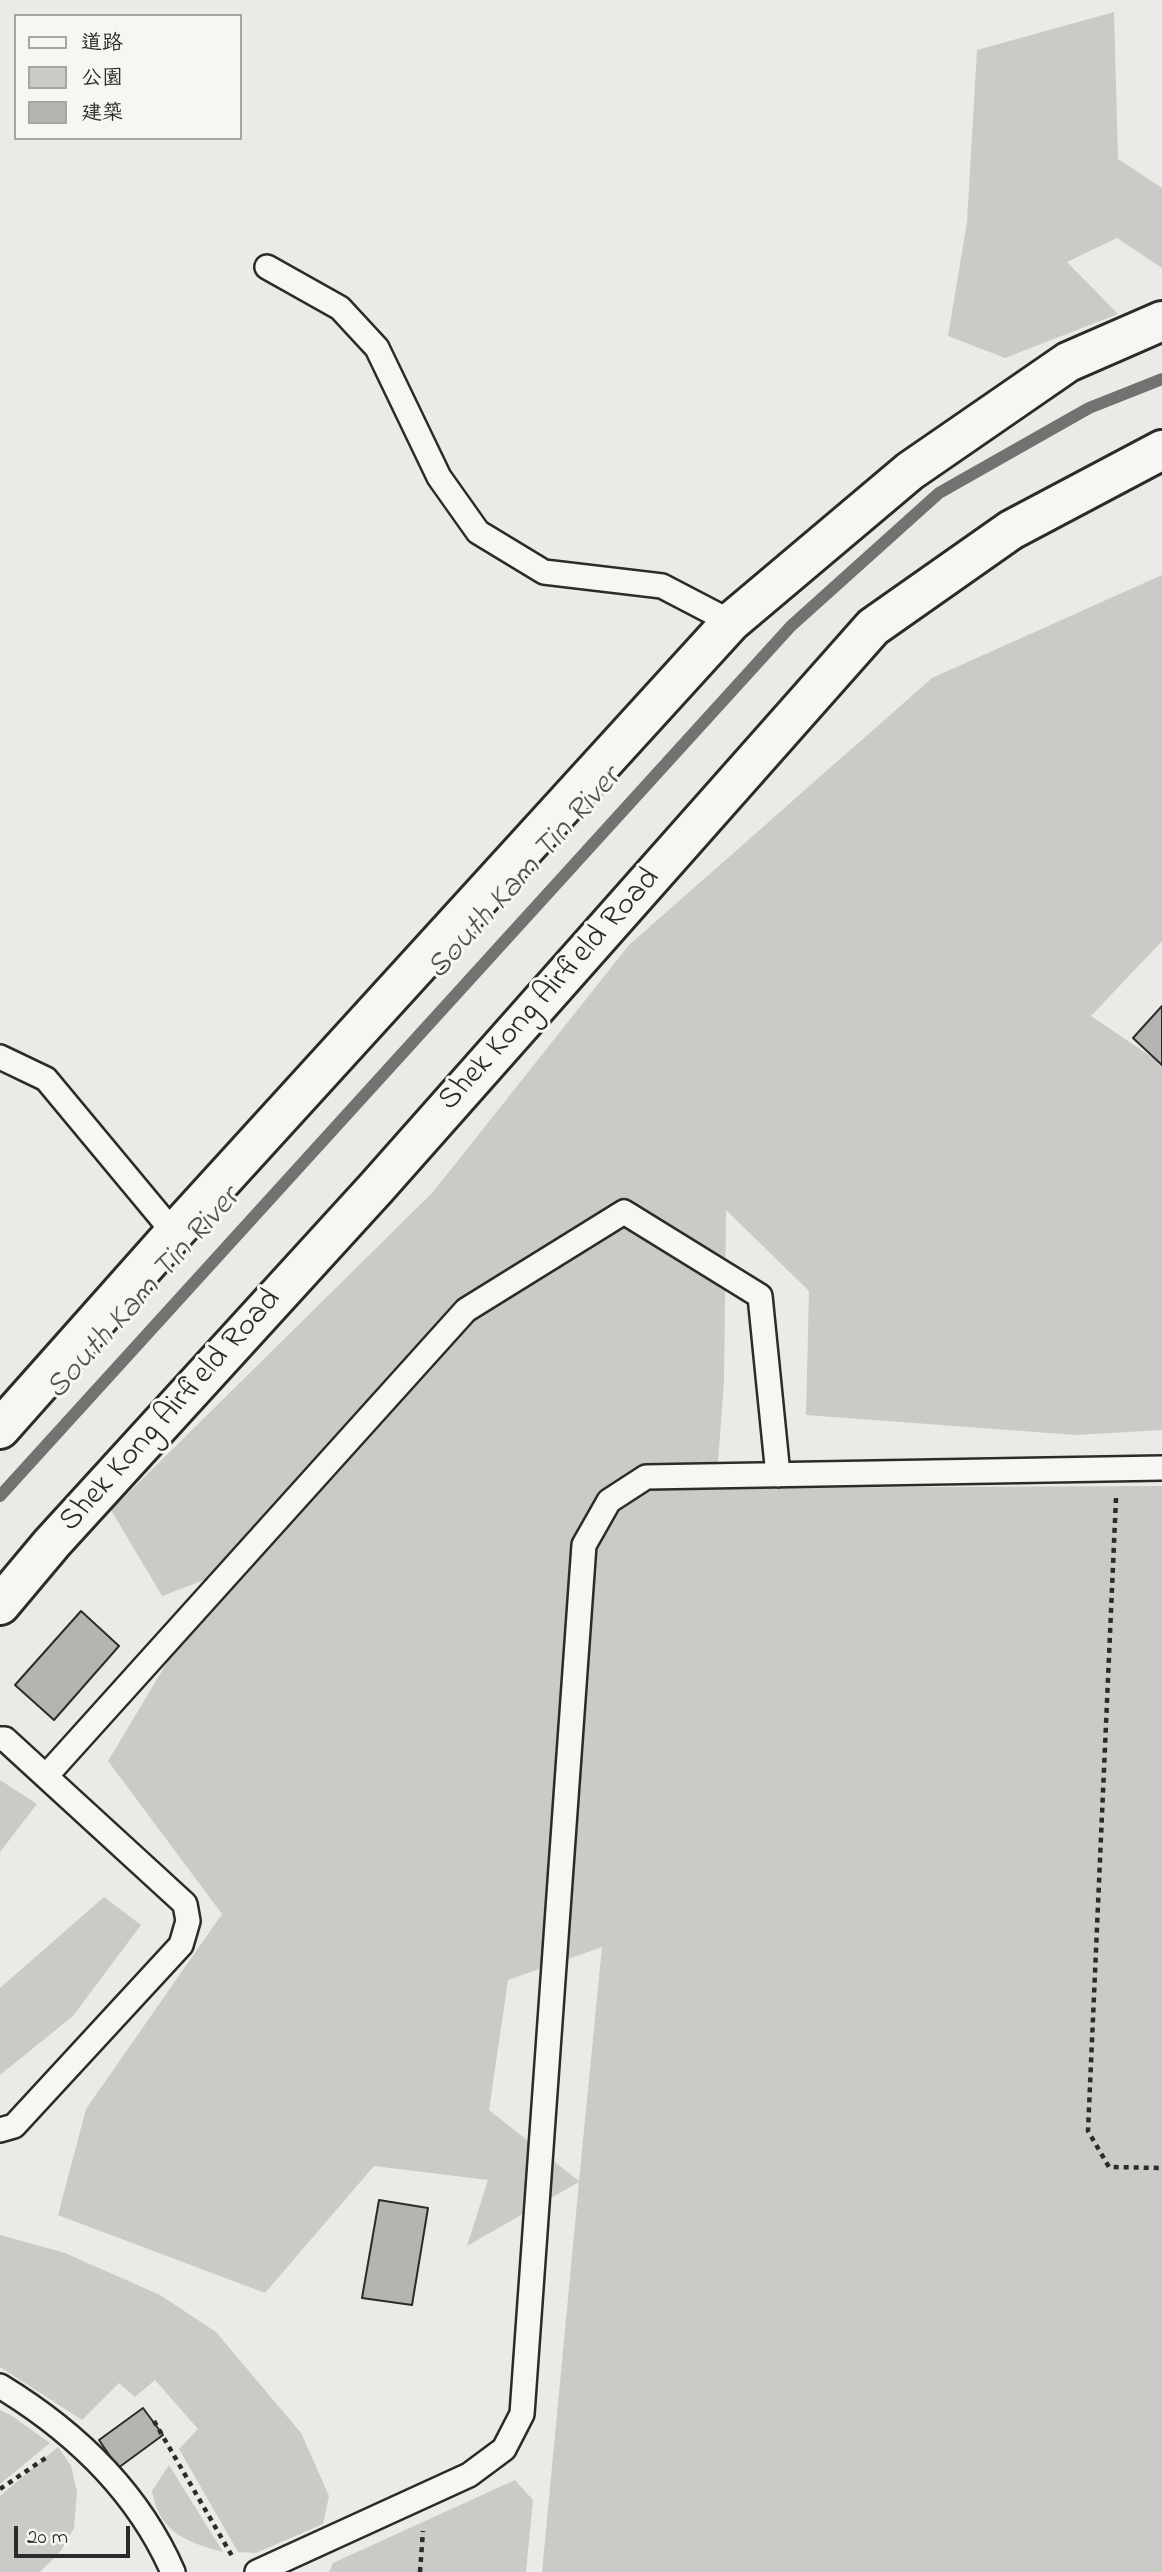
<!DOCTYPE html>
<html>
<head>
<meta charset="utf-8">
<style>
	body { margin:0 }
	#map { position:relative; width:1162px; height:2572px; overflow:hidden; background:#eaeae6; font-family:"Indie Flower","LXGW WenKai TC",sans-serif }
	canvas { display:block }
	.legend { position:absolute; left:14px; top:14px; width:228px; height:126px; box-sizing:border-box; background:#f6f6f2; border:2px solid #a5a5a2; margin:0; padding:9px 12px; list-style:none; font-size:21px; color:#2b2b2b }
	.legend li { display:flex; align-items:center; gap:14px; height:35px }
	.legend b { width:35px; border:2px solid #a5a5a2 }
	.scale { position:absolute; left:14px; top:2526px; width:116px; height:32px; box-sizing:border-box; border:4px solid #2b2b2b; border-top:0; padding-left:9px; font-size:21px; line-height:24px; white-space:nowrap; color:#2b2b2b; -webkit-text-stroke:5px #f6f6f2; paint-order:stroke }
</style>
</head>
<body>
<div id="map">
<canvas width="1162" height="2572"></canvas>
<ul class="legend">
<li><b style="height:9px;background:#f6f6f2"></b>道路</li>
<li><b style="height:19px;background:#cacac7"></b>公園</li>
<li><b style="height:19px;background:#b4b4b1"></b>建築</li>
</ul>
<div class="scale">20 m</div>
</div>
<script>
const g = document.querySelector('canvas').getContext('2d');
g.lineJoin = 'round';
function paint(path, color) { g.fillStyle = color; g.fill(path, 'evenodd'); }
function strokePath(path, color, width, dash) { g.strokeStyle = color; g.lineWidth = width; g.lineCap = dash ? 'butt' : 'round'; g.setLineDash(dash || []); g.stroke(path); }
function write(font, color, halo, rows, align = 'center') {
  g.font = font + ' "Indie Flower",sans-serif'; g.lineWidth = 6; g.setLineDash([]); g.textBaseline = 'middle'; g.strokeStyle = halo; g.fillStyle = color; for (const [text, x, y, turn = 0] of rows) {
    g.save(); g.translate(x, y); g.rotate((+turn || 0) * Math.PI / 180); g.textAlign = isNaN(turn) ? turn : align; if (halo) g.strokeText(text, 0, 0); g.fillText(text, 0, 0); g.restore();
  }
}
const green = new Path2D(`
	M1114,12L1118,159L1162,188V268L1117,238L1067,262L1118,314L1005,358L948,336L967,222L977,50Z
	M1162,575V941L1091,1016L1162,1064V1430L1076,1435L806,1415L809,1291L726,1210L724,1382L716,1488L1162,1486V2572H542L579,2182L467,2246L488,2180L374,2166L265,2293L58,2215L86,2109L222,1914L108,1761L220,1574L162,1596L111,1510L433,1192L629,945L932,678ZM602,1947L579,2181L489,2110L508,1980Z
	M0,1780L37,1804L0,1852Z
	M104,1897L141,1925L73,2016L0,2075V1988Z
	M0,2235L65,2253L160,2295L216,2332L301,2433L329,2496L323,2524L256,2553L238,2552L179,2449L198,2429L155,2380L135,2397L119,2383L82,2420L0,2367Z
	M0,2410L12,2416L50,2443L0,2484Z
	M58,2447L71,2466L77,2492L74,2528L60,2552L40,2572H0V2496Z
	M169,2465L223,2552C186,2542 159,2532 152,2491Z
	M515,2480L533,2500L526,2572H329L333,2563Z`);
const stream = new Path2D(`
	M0,1496L791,626L939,493L1089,408L1162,379`);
const building = new Path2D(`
	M1162,1006V1065L1133,1038Z
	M81,1611L119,1646L54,1720L15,1685Z
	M379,2200L428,2208L412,2305L362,2298Z
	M143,2408L163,2435L118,2468L99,2440Z`);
const path = new Path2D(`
	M1116,1498L1088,2131L1109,2167L1162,2168
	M154,2421L232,2556
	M0,2489L47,2457
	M420,2572L423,2531`);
const service = new Path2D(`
	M267,267L340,308L377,348L439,477L478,532L544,572L662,586L731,622
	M0,1057L46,1079L174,1233
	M0,1739H5L185,1904L188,1921L181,1945L14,2126L0,2130
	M46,1776L466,1310L624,1212L760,1296L778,1475
	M0,2386C74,2431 138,2492 173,2572
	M257,2572L469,2475L504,2449L522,2414L584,1545L609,1501L646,1477L1162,1468`);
const minor = new Path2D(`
	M0,1429L174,1233L731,622L910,471L1068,362L1162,321
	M0,1605L52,1543L377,1187L873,627L1011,530L1162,450`);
const streetNames = [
	["Shek Kong Airfield Road",551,991,-48],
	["Shek Kong Airfield Road",172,1412,-48]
];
const waterNames = [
	["South Kam Tin River",526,875,-48],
	["South Kam Tin River",145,1295,-48]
];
paint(green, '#cacac7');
strokePath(stream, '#727270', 12);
paint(building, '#b4b4b1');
strokePath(building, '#2b2b2b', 2);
strokePath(service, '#2b2b2b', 28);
strokePath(minor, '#2b2b2b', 44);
strokePath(path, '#2b2b2b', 4.5, [5, 5]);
strokePath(service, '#f6f6f2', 23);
strokePath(minor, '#f6f6f2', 38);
write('32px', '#2b2b2b', '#f6f6f2', streetNames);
write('italic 33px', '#545453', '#f6f6f2', waterNames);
</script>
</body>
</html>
